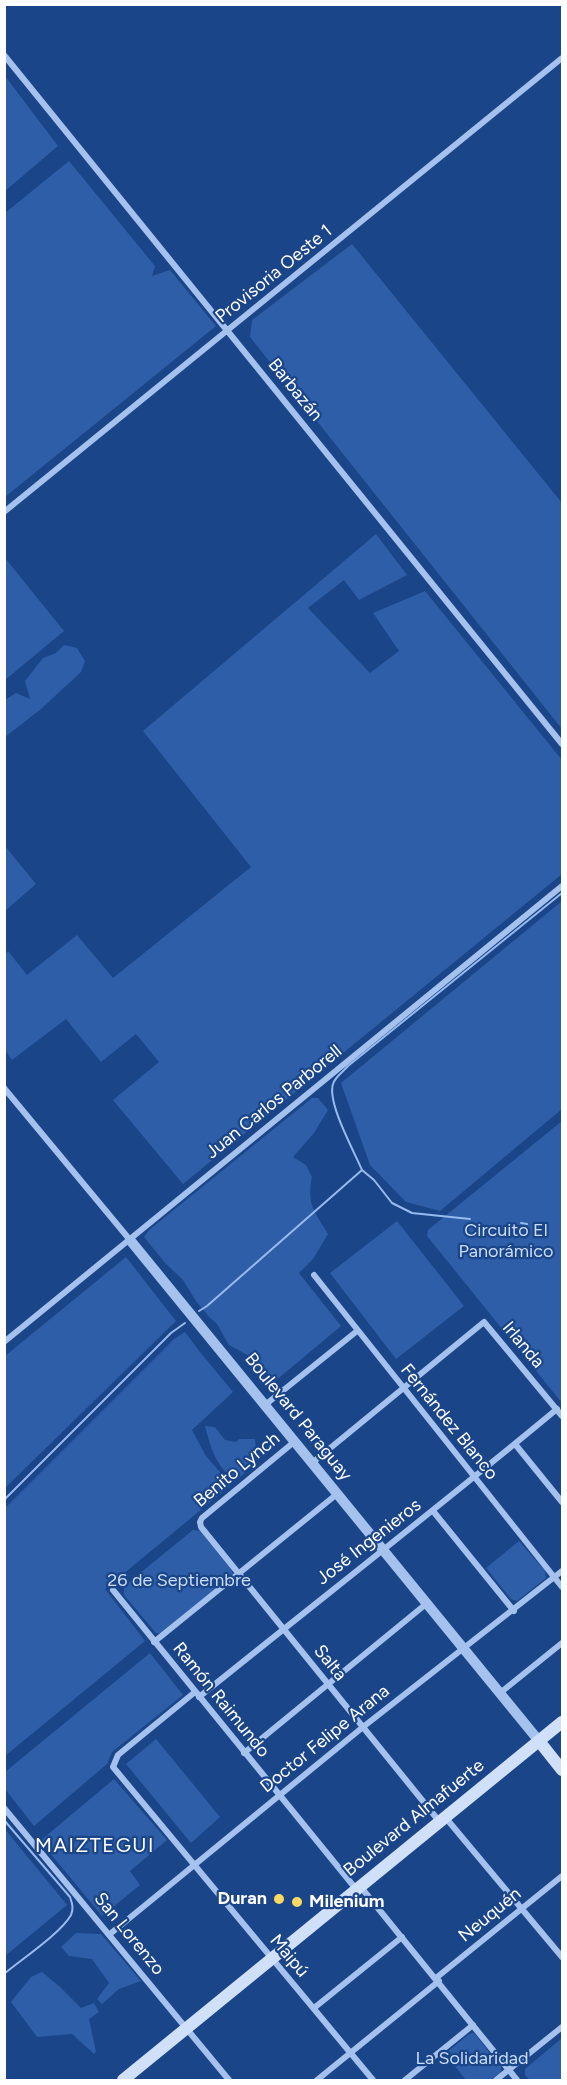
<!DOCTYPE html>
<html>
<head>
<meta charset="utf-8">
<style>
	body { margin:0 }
	#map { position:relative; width:567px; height:2085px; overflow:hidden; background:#1b4589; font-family:Figtree,sans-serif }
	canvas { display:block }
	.frame { position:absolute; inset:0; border:6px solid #fff; pointer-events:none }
</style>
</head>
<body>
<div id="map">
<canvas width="567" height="2085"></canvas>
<div class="frame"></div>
</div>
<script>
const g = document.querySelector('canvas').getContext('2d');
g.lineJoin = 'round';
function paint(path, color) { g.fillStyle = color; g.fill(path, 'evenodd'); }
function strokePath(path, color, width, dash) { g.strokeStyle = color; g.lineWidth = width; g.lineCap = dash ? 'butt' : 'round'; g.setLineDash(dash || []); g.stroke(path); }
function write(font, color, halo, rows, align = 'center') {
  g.font = font + ' Figtree,sans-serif'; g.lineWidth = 4.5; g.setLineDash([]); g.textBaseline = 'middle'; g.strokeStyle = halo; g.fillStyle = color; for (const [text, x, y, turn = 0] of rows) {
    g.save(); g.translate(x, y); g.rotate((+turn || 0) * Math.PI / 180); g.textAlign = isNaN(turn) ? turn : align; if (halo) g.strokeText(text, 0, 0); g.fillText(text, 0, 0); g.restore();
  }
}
const green = new Path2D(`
	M5,76L58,146L5,191H4Z
	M69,161L155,266L152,276L170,270L216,326L5,497V213Z
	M352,244L562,503V729L250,337L252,320Z
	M376,534L407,575L359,600L344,580L308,608L370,673L399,651L373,613L425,591L562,760V874L183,1184L113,1100L159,1062L136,1034L101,1062L66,1019L12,1060L5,1050V955L8,951L27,975L77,935L113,978L251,867L143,731Z
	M5,558L64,631L5,680H4Z
	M64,645L77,648L85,661L81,672L41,709L5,737V700L16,693L30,699L25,681L43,658L56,653Z
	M4,845L36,884L5,911H4Z
	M562,901V1109L440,1211L406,1202L370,1165L341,1083Z
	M312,1098H318L328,1110L314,1133L293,1157L306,1165L312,1177C306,1204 315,1212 328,1234L313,1259L299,1273L341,1326L274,1382L253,1358L229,1345L217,1324L209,1317L196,1301L183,1280L166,1264L144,1237L149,1230Z
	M562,1121V1403L427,1236L428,1230Z
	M397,1221L464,1306L396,1359L330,1273Z
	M126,1257L176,1321L5,1488V1356Z
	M185,1332L200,1352L233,1392L192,1430L206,1456L231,1485L105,1589L145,1641L5,1756V1508L174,1339Z
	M205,1426L215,1427L225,1440L236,1442L239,1439H255L257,1463L235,1481C216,1466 211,1449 205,1426Z
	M193,1530L200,1531L231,1569L233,1575L161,1634L156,1633L124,1595V1586Z
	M519,1541L545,1571L546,1578L517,1601L511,1599L486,1568Z
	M150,1653L183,1695L112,1752L107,1764L34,1826L5,1789V1772Z
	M156,1739L220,1817L191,1843L126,1764Z
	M114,1779L167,1840L130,1871L140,1885L102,1916L40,1841Z
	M4,1828L67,1905L5,1956H4Z
	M76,1933L101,1934L141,1981L119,1989L102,2004L97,1999L109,1983L92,1959L69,1956L61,1947Z
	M42,1972L60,1987L81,2008L94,2003L99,2012L89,2019L96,2052L94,2054L72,2034L37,2037L11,2002L31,1977Z
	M474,2033L501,2067V2072L490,2080H466L445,2054L469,2034Z
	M562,2038V2080H530L525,2075V2069Z`);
const stream = new Path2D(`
	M362,1170C354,1151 327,1103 333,1084C335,1077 343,1072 348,1066L562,893
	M521,1223L527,1224
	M199,1311L207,1306L362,1170L374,1180L392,1203L412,1213L470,1219
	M4,1500L171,1333L185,1323
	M4,1820L70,1897C72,1903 74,1908 71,1915C61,1933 22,1959 4,1974`);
const minor = new Path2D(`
	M4,55L562,744
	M4,512L562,58
	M4,1088L130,1240
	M314,1275L562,1587
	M4,1342L562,886
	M265,1405L357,1331
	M294,1442L202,1518L200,1522L201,1527L439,1821
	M515,1444L562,1502
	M312,1463L484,1322L562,1416
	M433,1511L514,1611
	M113,1590L356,1889
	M154,1642L337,1494
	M195,1692L118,1755L113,1767L373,2080
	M500,1693L562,1643
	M199,1697C318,1601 439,1507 557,1409
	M244,1753L426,1604
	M4,1808L229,2080
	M445,1817L562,1957
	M360,1886L517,2080
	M110,1934L363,1727L562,1571
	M436,1978L562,1876
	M314,2008L402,1937
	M317,2080L439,1981
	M405,2080L473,2025
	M496,2080L562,2027`);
const tertiary = new Path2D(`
	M130,1240L539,1741`);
const secondary = new Path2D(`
	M539,1741L562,1770
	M123,2080L562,1722`);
const markers = [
	[279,1899,6,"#fed961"],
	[297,1902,6,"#fed961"]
];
const streetNames = [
	["Provisoria Oeste 1",274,274,-39],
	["Barbazán",295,390,51],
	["Juan Carlos Parborell",274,1102,-39],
	["Irlanda",523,1345,50],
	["Boulevard Paraguay",298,1417,51],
	["Fernández Blanco",449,1422,51],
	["Benito Lynch",237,1470,-40],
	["José Ingenieros",369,1542,-38],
	["Salta",330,1663,51],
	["Ramón Raimundo",221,1700,51],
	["Doctor Felipe Arana",325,1739,-39],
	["Boulevard Almafuerte",414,1818,-39],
	["Neuquén",490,1915,-39],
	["San Lorenzo",129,1934,51],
	["Maipú",289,1956,50]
];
const parkNames = [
	["Circuito El",506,1231],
	["Panorámico",506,1252],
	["26 de Septiembre",179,1581],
	["La Solidaridad",472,2059]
];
const poiNames = [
	["Duran",267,1899],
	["Milenium",309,1902,"left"]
];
const neighbourhoodNames = [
	["MAIZTEGUI",95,1846]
];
paint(green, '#2e5ea7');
strokePath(stream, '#98bbef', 2);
strokePath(minor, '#a5c1ed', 6);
strokePath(tertiary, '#a5c1ed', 10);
strokePath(secondary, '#d1e0f9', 12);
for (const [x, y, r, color] of markers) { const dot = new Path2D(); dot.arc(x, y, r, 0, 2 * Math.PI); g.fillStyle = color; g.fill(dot); strokePath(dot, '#1b4589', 2); }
write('18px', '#fff', '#1b4589', streetNames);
write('18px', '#caddf9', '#1b4589', parkNames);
write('bold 18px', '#fff', '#1b4589', poiNames, 'right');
g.letterSpacing = '1.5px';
write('20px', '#fff', '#1b4589', neighbourhoodNames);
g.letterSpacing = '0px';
</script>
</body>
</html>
